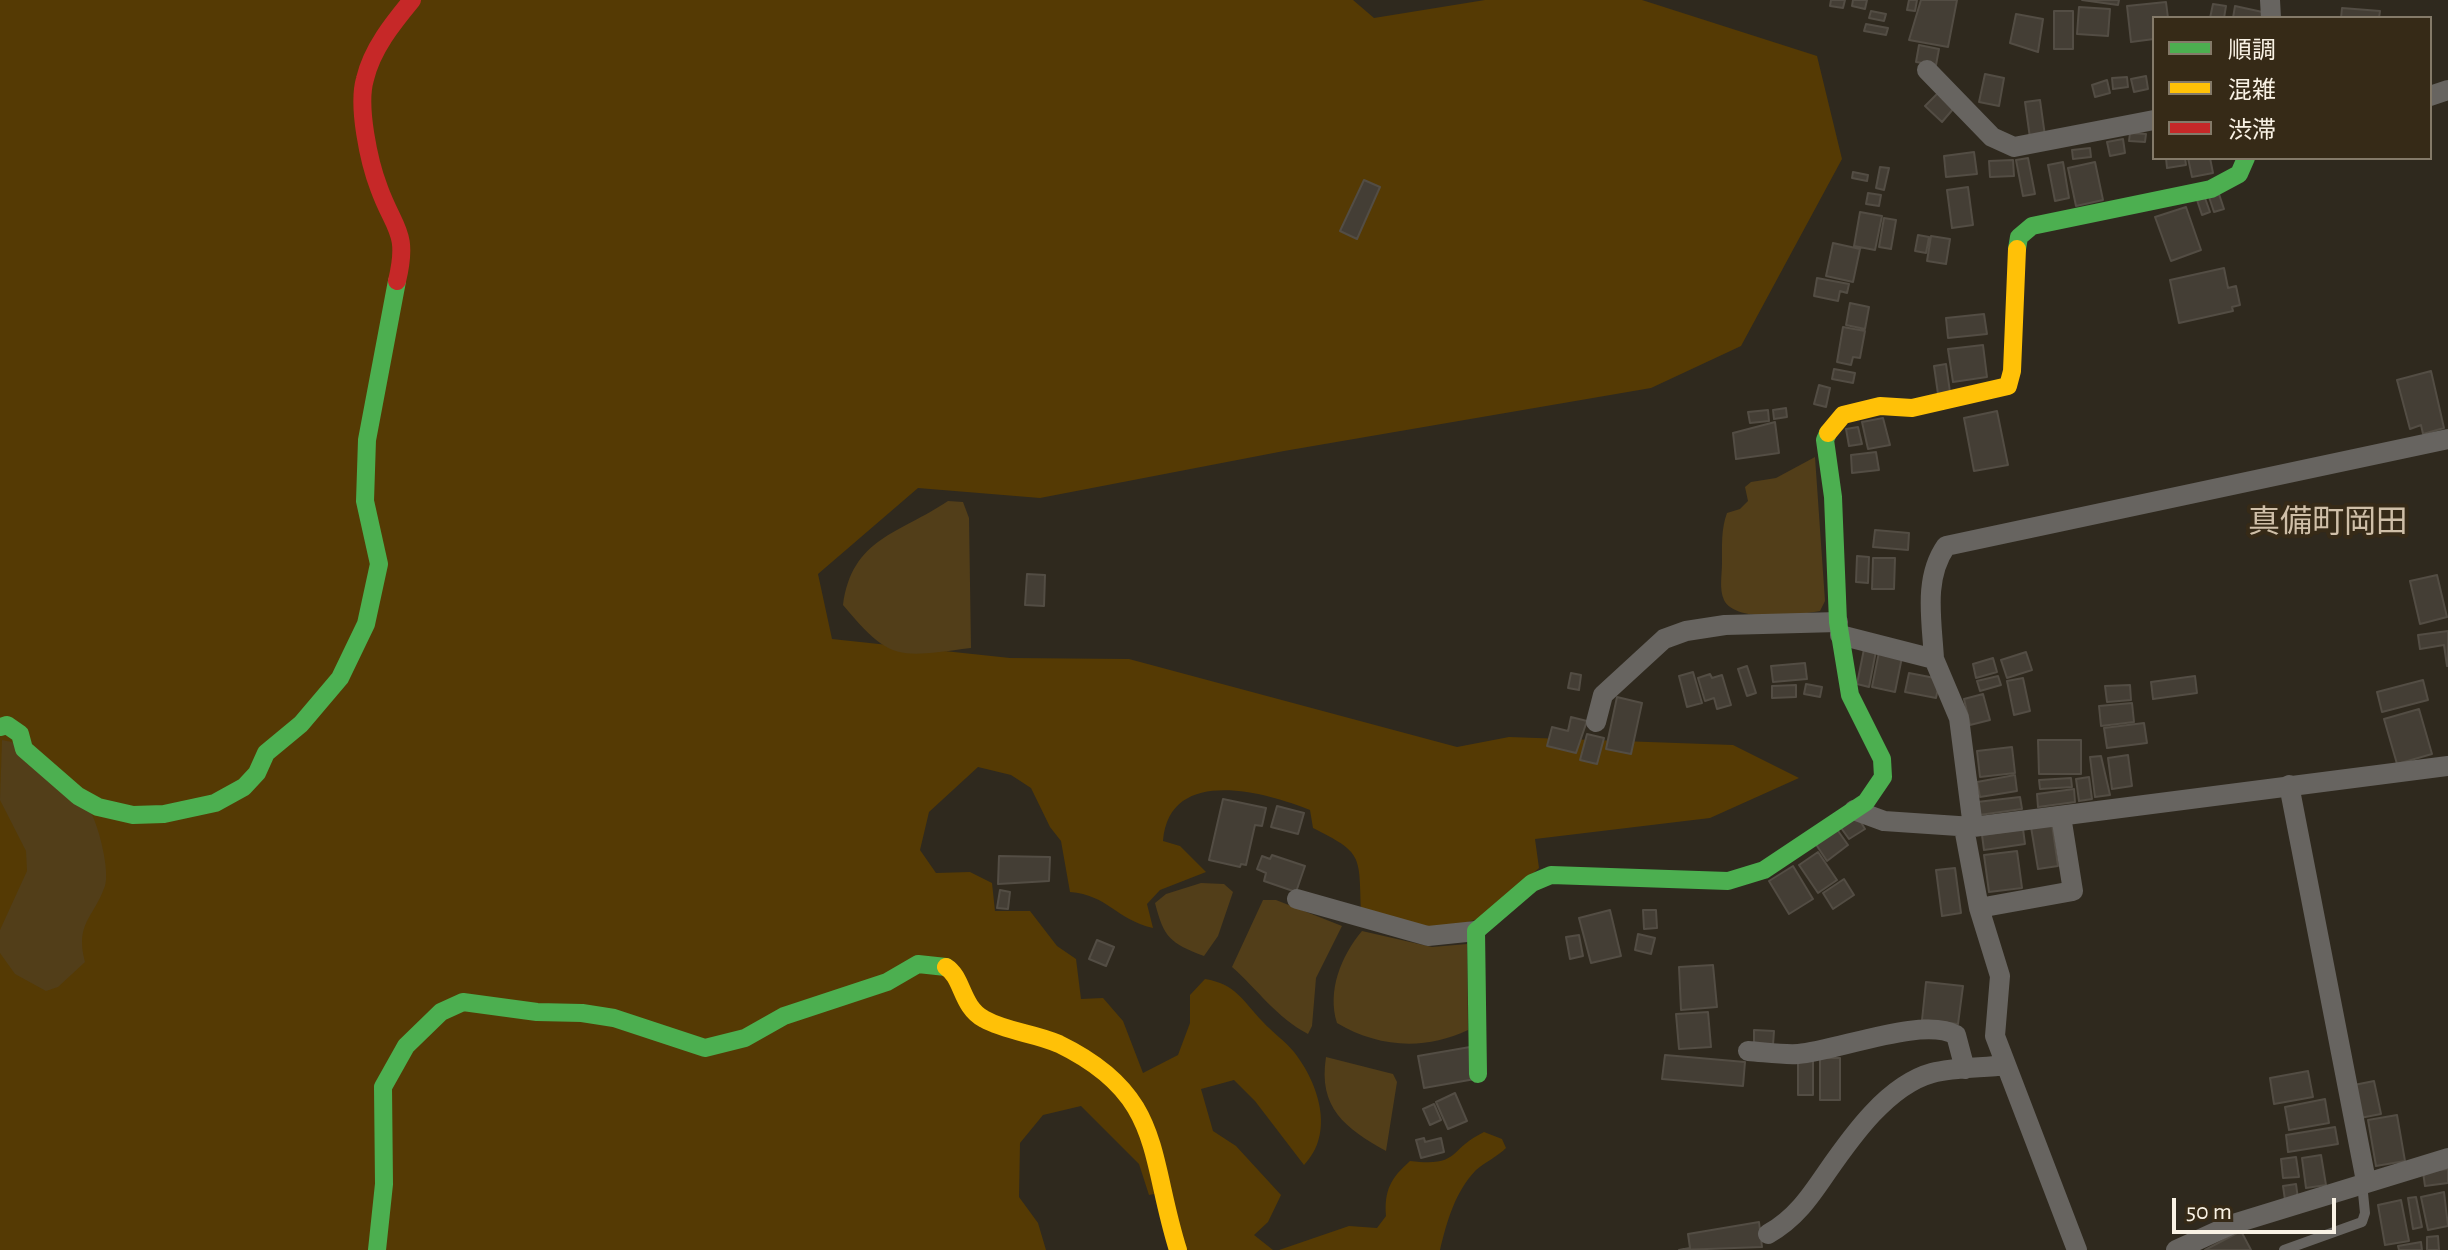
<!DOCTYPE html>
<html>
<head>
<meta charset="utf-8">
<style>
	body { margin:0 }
	#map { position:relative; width:2448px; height:1250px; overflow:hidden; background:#2f291e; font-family:"Alegreya Sans","Noto Sans JP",sans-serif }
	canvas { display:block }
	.legend { position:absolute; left:2152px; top:16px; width:280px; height:144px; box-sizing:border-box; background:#362a17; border:2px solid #847a69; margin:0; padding:10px 14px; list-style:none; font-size:24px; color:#f9f2e5 }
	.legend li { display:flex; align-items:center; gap:16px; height:40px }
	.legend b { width:40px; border:2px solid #847a69 }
	.scale { position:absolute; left:2172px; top:1198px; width:164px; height:36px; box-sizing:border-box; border:4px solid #f9f2e5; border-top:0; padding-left:10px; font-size:24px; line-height:28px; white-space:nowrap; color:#f9f2e5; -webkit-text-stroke:6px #362a17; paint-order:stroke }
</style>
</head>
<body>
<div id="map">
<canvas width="2448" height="1250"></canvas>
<ul class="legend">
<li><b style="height:10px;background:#4caf50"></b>順調</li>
<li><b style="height:10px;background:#ffc107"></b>混雑</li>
<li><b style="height:10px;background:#c62828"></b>渋滞</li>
</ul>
<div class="scale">50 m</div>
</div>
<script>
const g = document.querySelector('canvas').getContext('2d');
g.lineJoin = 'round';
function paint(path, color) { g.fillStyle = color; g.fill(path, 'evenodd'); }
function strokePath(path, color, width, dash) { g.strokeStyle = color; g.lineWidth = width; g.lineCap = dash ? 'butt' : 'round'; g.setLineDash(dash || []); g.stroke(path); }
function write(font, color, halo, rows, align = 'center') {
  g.font = font + ' "Alegreya Sans","Noto Sans JP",sans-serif'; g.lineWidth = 8; g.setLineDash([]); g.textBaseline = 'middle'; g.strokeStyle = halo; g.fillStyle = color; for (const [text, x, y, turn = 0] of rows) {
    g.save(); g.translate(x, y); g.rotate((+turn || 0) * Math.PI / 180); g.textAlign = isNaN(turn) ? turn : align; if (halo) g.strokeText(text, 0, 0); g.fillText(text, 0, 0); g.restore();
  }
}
const green = new Path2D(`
	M0,0H1353L1374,18L1485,0H1642L1817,56L1842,159L1741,346L1651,388L1284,451L1040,498L918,488L818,574L832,639L1010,658L1129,659L1457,747L1509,737L1733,745L1799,778L1710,818L1535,839L1539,868L1485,917L1457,925L1427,930L1361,909C1359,855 1363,853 1313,828L1310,810C1263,791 1169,766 1163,841L1180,846L1206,872L1160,890L1147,904L1153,928C1115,919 1108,895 1070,892L1061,841L1050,827L1031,788L1011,775L978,767L929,812L920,850L936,873L970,872L992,883L995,911H1030L1057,946L1076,959L1081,999L1103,998L1123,1021L1143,1073L1178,1055L1190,1023V995L1205,979C1236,984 1242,1000 1263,1022C1272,1032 1285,1041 1294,1052C1319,1084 1335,1133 1304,1165L1255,1101L1234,1080L1201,1089L1213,1131L1236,1146L1281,1195L1268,1222L1254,1235L1273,1250H1184L1169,1191L1149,1195L1139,1164L1081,1106L1043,1115L1020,1143L1019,1197L1038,1223L1046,1250H0Z
	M1484,1132L1502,1139L1506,1148C1497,1157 1485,1162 1476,1170C1455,1192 1447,1221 1440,1250H1279L1349,1226L1377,1228L1386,1216C1384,1190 1391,1178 1410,1161C1461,1167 1447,1150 1484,1132Z`);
const water = new Path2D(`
	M1815,457L1825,601L1820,611C1798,615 1735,623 1724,600C1719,589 1722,575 1722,563C1722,546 1721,529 1727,513L1740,509L1748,501L1745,487L1751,482L1776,478Z
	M948,501L963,502L969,518L971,648C899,657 891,663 843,605C852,538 899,534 948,501Z
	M2,740L12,742L91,813C99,827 110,871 105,886C93,919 75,923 85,962L58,987L46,991L15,974L0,953V930L27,871L26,851L0,800Z
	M1201,883L1224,884L1233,892L1218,936L1204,956C1170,943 1164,938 1155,903L1166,894Z
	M1263,900H1276L1342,926L1316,978L1312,1026L1308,1034C1277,1018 1258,990 1232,967Z
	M1362,931L1432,947L1467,944L1468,1030C1424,1051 1377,1047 1337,1023C1327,991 1341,956 1362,931Z
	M1326,1057L1393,1074L1397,1082L1386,1151C1345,1128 1318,1108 1326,1057Z`);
const building = new Path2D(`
	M1831,0H1845L1843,8L1830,6Z
	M1853,0H1867L1865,9L1852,6Z
	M1909,0H1917L1915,11L1907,10Z
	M1921,0H1957L1948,47L1909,40Z
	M2082,0H2119L2118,5Z
	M2166,2L2168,18H2154V39L2131,42L2127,6Z
	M2213,4L2226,6L2224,18H2210Z
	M2235,6L2267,13L2266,18H2233Z
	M2079,7L2110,9L2108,36L2077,34Z
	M2342,8L2380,11L2379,18H2341Z
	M1871,11L1886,14L1884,21L1869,18Z
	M2054,11H2073V49H2054Z
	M2016,14L2043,19L2038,52L2010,43Z
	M1866,24L1888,28L1886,35L1864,31Z
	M1919,45L1939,49L1936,65L1916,62Z
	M1985,74L2004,78L1999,106L1979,102Z
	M2146,76L2148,89L2134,92L2131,79Z
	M2127,77L2128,87L2113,89L2112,78Z
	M2107,80L2110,93L2095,97L2092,85Z
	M1938,93L1954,108L1942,122L1925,106Z
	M2040,100L2045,136L2030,138L2025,102Z
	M2130,133L2146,134L2145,142L2129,141Z
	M2123,139L2125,153L2110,156L2107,142Z
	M2090,148L2091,157L2073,159L2072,150Z
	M1974,152L1977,174L1946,177L1944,156Z
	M2028,158L2035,194L2023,196L2016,160Z
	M2166,158H2185L2186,165L2167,168Z
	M2188,158H2210L2213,173L2192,177Z
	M2013,160L2014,176L1990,177L1989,161Z
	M2063,162L2069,198L2055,201L2048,165Z
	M2095,162L2103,200L2076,206L2068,168Z
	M1880,167L1889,168L1884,190L1876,188Z
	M1853,172L1868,175L1867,181L1852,178Z
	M1364,180L1380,187L1357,239L1340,231Z
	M1968,187L1973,225L1952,228L1947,190Z
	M1868,193L1881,195L1879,206L1866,204Z
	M2219,194L2224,209L2214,212L2209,197Z
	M2205,198L2210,212L2202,215L2197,200Z
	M2186,207L2201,250L2171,261L2155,217Z
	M1860,212L1882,216L1875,250L1854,246Z
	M1884,218L1896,220L1891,249L1879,247Z
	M1918,235L1929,237L1926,253L1915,251Z
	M1931,236L1950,239L1946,264L1927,261Z
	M1833,243L1860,249L1853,282L1826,276Z
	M2224,268L2228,288L2236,286L2240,305L2232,307L2233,311L2179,323L2170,280Z
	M1817,278L1849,284L1847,293L1840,291L1838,301L1814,296Z
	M1850,303L1869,307L1865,329L1846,325Z
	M1984,314L1987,334L1948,338L1946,318Z
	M1843,327L1865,331L1860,358L1853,357L1851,365L1837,362Z
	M1983,345L1987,377L1953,382L1948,349Z
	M1946,364L1950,392L1938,394L1934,366Z
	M1834,369L1855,373L1853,383L1832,379Z
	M2431,371L2444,428L2423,434L2421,425L2410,429L2397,380Z
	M1819,385L1830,388L1826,407L1814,404Z
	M1786,408L1787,417L1774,419L1773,410Z
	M1768,410L1769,421L1750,423L1748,412Z
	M1997,411L2008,465L1974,471L1964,418Z
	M1883,418L1890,445L1868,449L1862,422Z
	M1775,422L1779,453L1736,459L1733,433Z
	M1858,427L1862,444L1849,446L1846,429Z
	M1876,452L1879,470L1852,473L1851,455Z
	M1875,530L1909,533L1908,550L1873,547Z
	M1857,556L1869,557L1868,583L1856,582Z
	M1873,558H1895L1894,589H1872Z
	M1027,574L1045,575L1044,606L1025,605Z
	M2437,575L2447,617L2420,624L2410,581Z
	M2448,631V666H2447L2444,645L2420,649L2418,635Z
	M1864,649L1876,651L1869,687L1857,684Z
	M1879,652L1902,657L1895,692L1872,687Z
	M2026,652L2032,670L2007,678L2001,660Z
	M1993,658L1997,672L1976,678L1973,664Z
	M1805,663L1807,679L1773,682L1771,666Z
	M1747,666L1756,693L1747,696L1738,669Z
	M1693,672L1702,703L1687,707L1679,676Z
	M1571,673L1581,675L1579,690L1568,688Z
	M1909,673L1940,679L1936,698L1905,692Z
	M1710,674L1712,678L1722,675L1731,705L1717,709L1714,698L1705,701L1698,678Z
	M1998,676L2001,685L1980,691L1977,681Z
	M2195,676L2197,693L2153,699L2151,682Z
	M2023,678L2030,711L2014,715L2007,681Z
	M2423,680L2428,700L2382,712L2377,692Z
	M1806,684L1822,687L1820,697L1804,694Z
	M1796,685V697L1772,698V686Z
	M2130,685L2131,700L2107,702L2105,686Z
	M1983,694L1990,720L1970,725L1964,699Z
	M1617,697L1642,703L1631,754L1606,749Z
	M2132,703L2134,722L2101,726L2099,706Z
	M2419,709L2432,754L2397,764L2384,719Z
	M1571,717L1587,721L1576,753L1547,746L1552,727L1568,731Z
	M2144,723L2147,743L2107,748L2104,728Z
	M1587,734L1604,738L1597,764L1580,760Z
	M2038,740H2081V774H2039Z
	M2012,747L2015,773L1980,777L1977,751Z
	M2128,755L2132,786L2112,789L2108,758Z
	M2101,756L2110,795L2095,797L2090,757Z
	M2015,775L2017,791L1980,797L1977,782Z
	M2089,777L2092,799L2079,801L2076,779Z
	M2071,778L2072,787L2040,789L2039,780Z
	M2074,789L2075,802L2038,807L2037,794Z
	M2020,797L2022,809L1979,815L1977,802Z
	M1223,799L1266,808L1262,826L1255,825L1246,865L1241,864L1240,867L1209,860Z
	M1277,806L1304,813L1298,834L1271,827Z
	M1856,814L1865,829L1849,839L1839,825Z
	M2052,824L2058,866L2038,869L2031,827Z
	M1836,828L1848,845L1827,861L1815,843Z
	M2023,829L2025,844L1984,850L1982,835Z
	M2017,851L2022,888L1989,892L1984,855Z
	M1818,852L1837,880L1818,893L1799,865Z
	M1272,855L1305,866L1296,892L1264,881L1266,873L1257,869L1262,856L1270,859Z
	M999,856L1050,857L1049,881L998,884Z
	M1793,866L1813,899L1789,914L1769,881Z
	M1955,868L1961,913L1942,916L1936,870Z
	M1844,879L1854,895L1833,909L1823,893Z
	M1000,890L1010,892L1008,909L997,908Z
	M1610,910L1621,956L1591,963L1579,918Z
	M1643,910H1656L1657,928L1644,929Z
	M1638,934L1655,938L1651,954L1635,950Z
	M1579,935L1583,956L1570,959L1566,937Z
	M1097,940L1114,947L1106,966L1089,959Z
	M1713,965L1717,1007L1681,1010L1679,967Z
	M1926,982L1963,986L1958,1024L1922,1020Z
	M1708,1012L1711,1047L1679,1049L1676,1014Z
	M1754,1030L1774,1031L1773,1045L1754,1044Z
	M1470,1047L1475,1079L1424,1088L1418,1056Z
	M1665,1055L1745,1062L1743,1086L1662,1079Z
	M1820,1058H1840V1100H1820Z
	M1798,1061H1813V1095H1798Z
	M2308,1071L2313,1097L2274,1104L2270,1078Z
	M2374,1081L2381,1114L2360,1118L2354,1085Z
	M1455,1093L1467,1121L1448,1129L1436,1102Z
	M2325,1099L2329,1123L2289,1130L2285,1107Z
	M1434,1104L1441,1120L1430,1125L1423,1109Z
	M2397,1115L2405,1161L2376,1166L2368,1120Z
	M2335,1127L2338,1144L2288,1152L2286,1135Z
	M1424,1138L1425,1142L1441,1138L1444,1152L1421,1158L1416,1140Z
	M2321,1155L2326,1185L2306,1188L2302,1158Z
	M2296,1157L2299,1177L2283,1178L2281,1159Z
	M2448,1169V1183L2425,1186L2423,1172Z
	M2296,1184L2298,1199L2285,1200L2283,1186Z
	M2444,1192L2448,1226L2428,1230L2421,1197Z
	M2416,1197L2422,1227L2413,1229L2408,1198Z
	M2401,1200L2409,1241L2385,1245L2378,1205Z
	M1759,1222L1762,1247L1679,1250L1690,1248L1688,1234Z
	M2241,1231L2251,1250H2205Z
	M2438,1236L2439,1250H2427V1237Z
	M2421,1242L2422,1250H2399L2398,1246Z`);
const lane = new Path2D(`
	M2284,1250L2362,1222L2365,1213L2362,1183`);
const street = new Path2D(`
	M2270,0L2271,18
	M1927,70L1992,137L2014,147L2154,120
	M2430,96L2448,90
	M1840,635L1934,659L1959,718L1973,827
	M1934,659C1932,621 1923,579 1946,546L2448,439
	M1596,722L1603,695L1664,639L1686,631L1725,625L1838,622
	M2289,785L2366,1181
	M1854,810L1884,821L1973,827L2448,766
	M1964,828L1979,908L2000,976L1995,1036L2077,1250
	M1297,899L1428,936L1476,931
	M1979,908L2073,891L2061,816
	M1748,1051C1764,1052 1782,1055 1798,1054C1837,1051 1923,1016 1956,1035L1965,1069
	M1768,1234C1795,1219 1810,1197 1827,1172C1852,1136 1888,1085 1932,1073C1955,1067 1983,1068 2006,1065
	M2176,1250L2233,1224L2448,1158`);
const fast = new Path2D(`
	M2017,249L2019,237L2032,226L2211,189L2239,174L2246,158
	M0,727L7,725L20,734L24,749L78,796L98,807L133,815L164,814L215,803L244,787L257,773L266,753L301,724L340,678L366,624L379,564L365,501L367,440L397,281
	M1478,1074L1476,931L1532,883L1551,875L1728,881L1764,870L1866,802L1883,777L1882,759L1850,695L1838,622L1833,497L1825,440L1828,433
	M377,1250L384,1184L383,1087L406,1046L441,1012L463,1002L537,1012L582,1013L614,1018L705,1048L745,1038L784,1016L887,982L918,964L946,967`);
const slow = new Path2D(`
	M1828,433L1843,415L1880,406L1912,408L2008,386L2012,371L2017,249
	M946,967C963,977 961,1007 984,1019C1007,1032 1035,1033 1059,1044C1164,1095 1148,1155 1178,1250`);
const jam = new Path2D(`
	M397,281C409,231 394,230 379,188C369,162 357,106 365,79C372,49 393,23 412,0`);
const quarterNames = [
	["真備町岡田",2328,522]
];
paint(green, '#553a04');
paint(water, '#523e19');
paint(building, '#443e35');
strokePath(building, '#534d44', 2);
strokePath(lane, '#676460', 10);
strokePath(street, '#676460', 20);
strokePath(fast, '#4caf50', 18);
strokePath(slow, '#ffc107', 18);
strokePath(jam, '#c62828', 18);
write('32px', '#cfbfa8', '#362a17', quarterNames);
</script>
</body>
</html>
